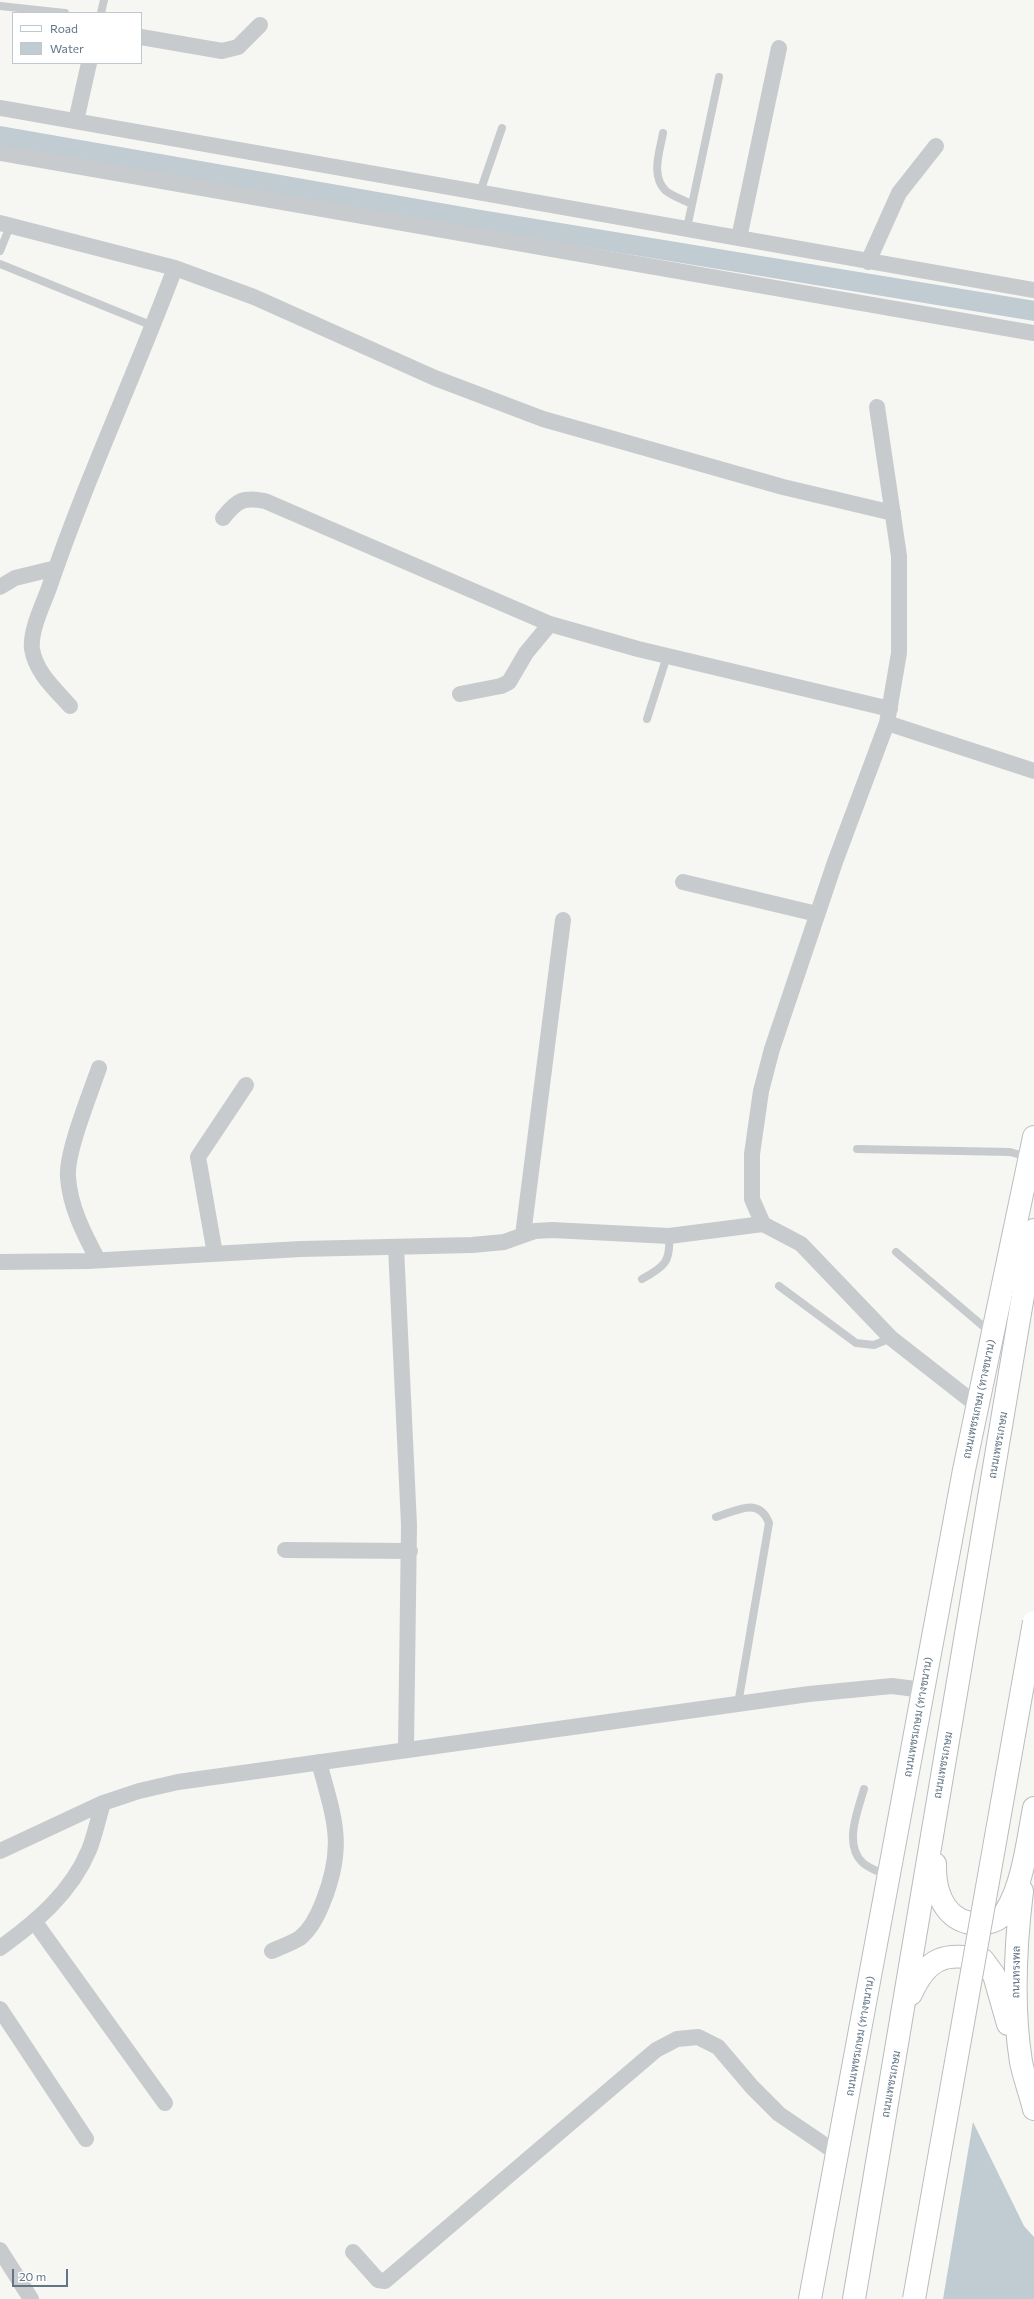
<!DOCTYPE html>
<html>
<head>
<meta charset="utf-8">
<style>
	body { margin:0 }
	#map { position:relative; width:1034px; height:2299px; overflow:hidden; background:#f6f7f2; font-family:Commissioner,sans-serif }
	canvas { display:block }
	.legend { position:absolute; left:12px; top:12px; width:130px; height:52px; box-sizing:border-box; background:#fff; border:1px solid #c0c8cf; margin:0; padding:5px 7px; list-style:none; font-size:12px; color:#627587 }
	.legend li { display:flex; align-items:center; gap:8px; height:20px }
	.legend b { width:20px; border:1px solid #c0c8cf }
	.scale { position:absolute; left:12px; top:2269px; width:56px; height:18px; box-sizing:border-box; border:2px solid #627587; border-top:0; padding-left:5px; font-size:12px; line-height:14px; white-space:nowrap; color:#627587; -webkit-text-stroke:3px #fff; paint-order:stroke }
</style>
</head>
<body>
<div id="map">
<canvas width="1034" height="2299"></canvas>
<ul class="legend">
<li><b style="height:5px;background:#fff"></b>Road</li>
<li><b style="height:11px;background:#c1ccd2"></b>Water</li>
</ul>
<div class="scale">20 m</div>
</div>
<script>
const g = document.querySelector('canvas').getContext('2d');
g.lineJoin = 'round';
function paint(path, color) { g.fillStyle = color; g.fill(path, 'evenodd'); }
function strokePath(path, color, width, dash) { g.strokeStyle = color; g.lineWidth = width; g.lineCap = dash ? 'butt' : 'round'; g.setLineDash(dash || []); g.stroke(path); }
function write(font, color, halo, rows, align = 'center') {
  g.font = font + ' Commissioner,Sarabun,sans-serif'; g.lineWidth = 4; g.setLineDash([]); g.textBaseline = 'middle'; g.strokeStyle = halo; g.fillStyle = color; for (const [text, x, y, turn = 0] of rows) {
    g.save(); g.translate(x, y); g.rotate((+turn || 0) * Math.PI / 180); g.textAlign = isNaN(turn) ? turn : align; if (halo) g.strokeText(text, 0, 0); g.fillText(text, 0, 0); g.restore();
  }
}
const water = new Path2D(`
	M973,2122L1024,2226L1034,2237V2299H943Z`);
const canal = new Path2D(`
	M0,136L475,219L1034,311`);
const lane = new Path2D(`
	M0,6L65,13
	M101,13L104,0
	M663,133C660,151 650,176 666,191C672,196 684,200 691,204
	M480,192L502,128
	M687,228L719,77
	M0,251L10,226
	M0,264L153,326
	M647,719L667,656
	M857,1149L1010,1152L1028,1157
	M896,1252L991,1333
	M642,1279C664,1267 671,1262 669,1236
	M779,1286L856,1343L874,1345L891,1338
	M716,1517C736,1511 759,1496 769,1523L738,1704
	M864,1789C858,1810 843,1845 863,1863C870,1869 880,1872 888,1876`);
const street = new Path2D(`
	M141,37L222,51L238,47L260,25
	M0,108L1034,290
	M76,121L89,63
	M0,153L1034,333
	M0,223L175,268L254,297L435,378L543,419L783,487L893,513
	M739,238L779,48
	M868,262L899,193L936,146
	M223,518C237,500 243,497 265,501L550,624
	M0,587L15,578L56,568
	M460,694L501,686L509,682L526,653L550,624L638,649L890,709
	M70,706C55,689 36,673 32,649C30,630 43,605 49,588C86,479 135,375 175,268
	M887,723L1034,771
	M683,882L817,914
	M763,1224L752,1199V1154L761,1091L772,1049L835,862L887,723L899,653V556L877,407
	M523,1235L563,920
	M396,1247L409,1525L406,1749
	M215,1254L198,1157L246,1085
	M98,1260C84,1234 70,1207 68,1177C66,1153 90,1094 99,1068
	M0,1262L88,1261L301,1249L472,1245L504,1242L535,1231L552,1230L669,1236L763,1224L801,1244L891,1338L978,1406
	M285,1550L410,1551
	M0,1851L103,1803L139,1791L178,1782L809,1694L892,1686L923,1690
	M34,1921L165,2103
	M0,1948C36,1922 71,1893 89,1850C95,1835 98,1819 103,1803
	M272,1951C281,1947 292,1943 300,1938C311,1929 318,1915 323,1902C346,1844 334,1819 319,1762
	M0,2009L86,2139
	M0,2250L31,2299
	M353,2252L378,2280L385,2281L656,2050L677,2039L698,2037L718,2047L752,2087L779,2114L838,2154`);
const secondary = new Path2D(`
	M810,2299L964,1470L1034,1137`);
const highway = new Path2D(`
	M935,1864C934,1896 948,1928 986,1923C993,1922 1002,1918 1006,1911C1023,1884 1028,1839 1034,1808
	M1022,1891C1015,1948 1012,2005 1021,2062C1024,2077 1030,2093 1034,2109
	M911,1994C927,1958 945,1951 983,1960L994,1975L1008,2024
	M854,2299C915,1943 973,1586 1034,1230`);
const highwayBridge = new Path2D(`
	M914,2299L1034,1622`);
const streetNames = [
	["ถนนเพชรเกษม (ทางขนาน)",979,1399,-78],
	["ถนนเพชรเกษม",998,1445,-80],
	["ถนนเพชรเกษม (ทางขนาน)",918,1717,-80],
	["ถนนเพชรเกษม",943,1765,-80],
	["ถนนทรงพล",1016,1972,-89],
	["ถนนเพชรเกษม (ทางขนาน)",860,2036,-80],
	["ถนนเพชรเกษม",891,2084,-80]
];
paint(water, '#c1ccd2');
strokePath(canal, '#c1ccd2', 20);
strokePath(secondary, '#b9bec3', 24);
strokePath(highway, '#b9bcbf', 24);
strokePath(lane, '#c8cbce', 8);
strokePath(street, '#c8cbce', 16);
strokePath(secondary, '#fff', 22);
strokePath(highway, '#fff', 22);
strokePath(highwayBridge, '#b9bcbf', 24, []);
strokePath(highwayBridge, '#fff', 22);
write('11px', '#627587', '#fff', streetNames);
</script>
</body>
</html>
